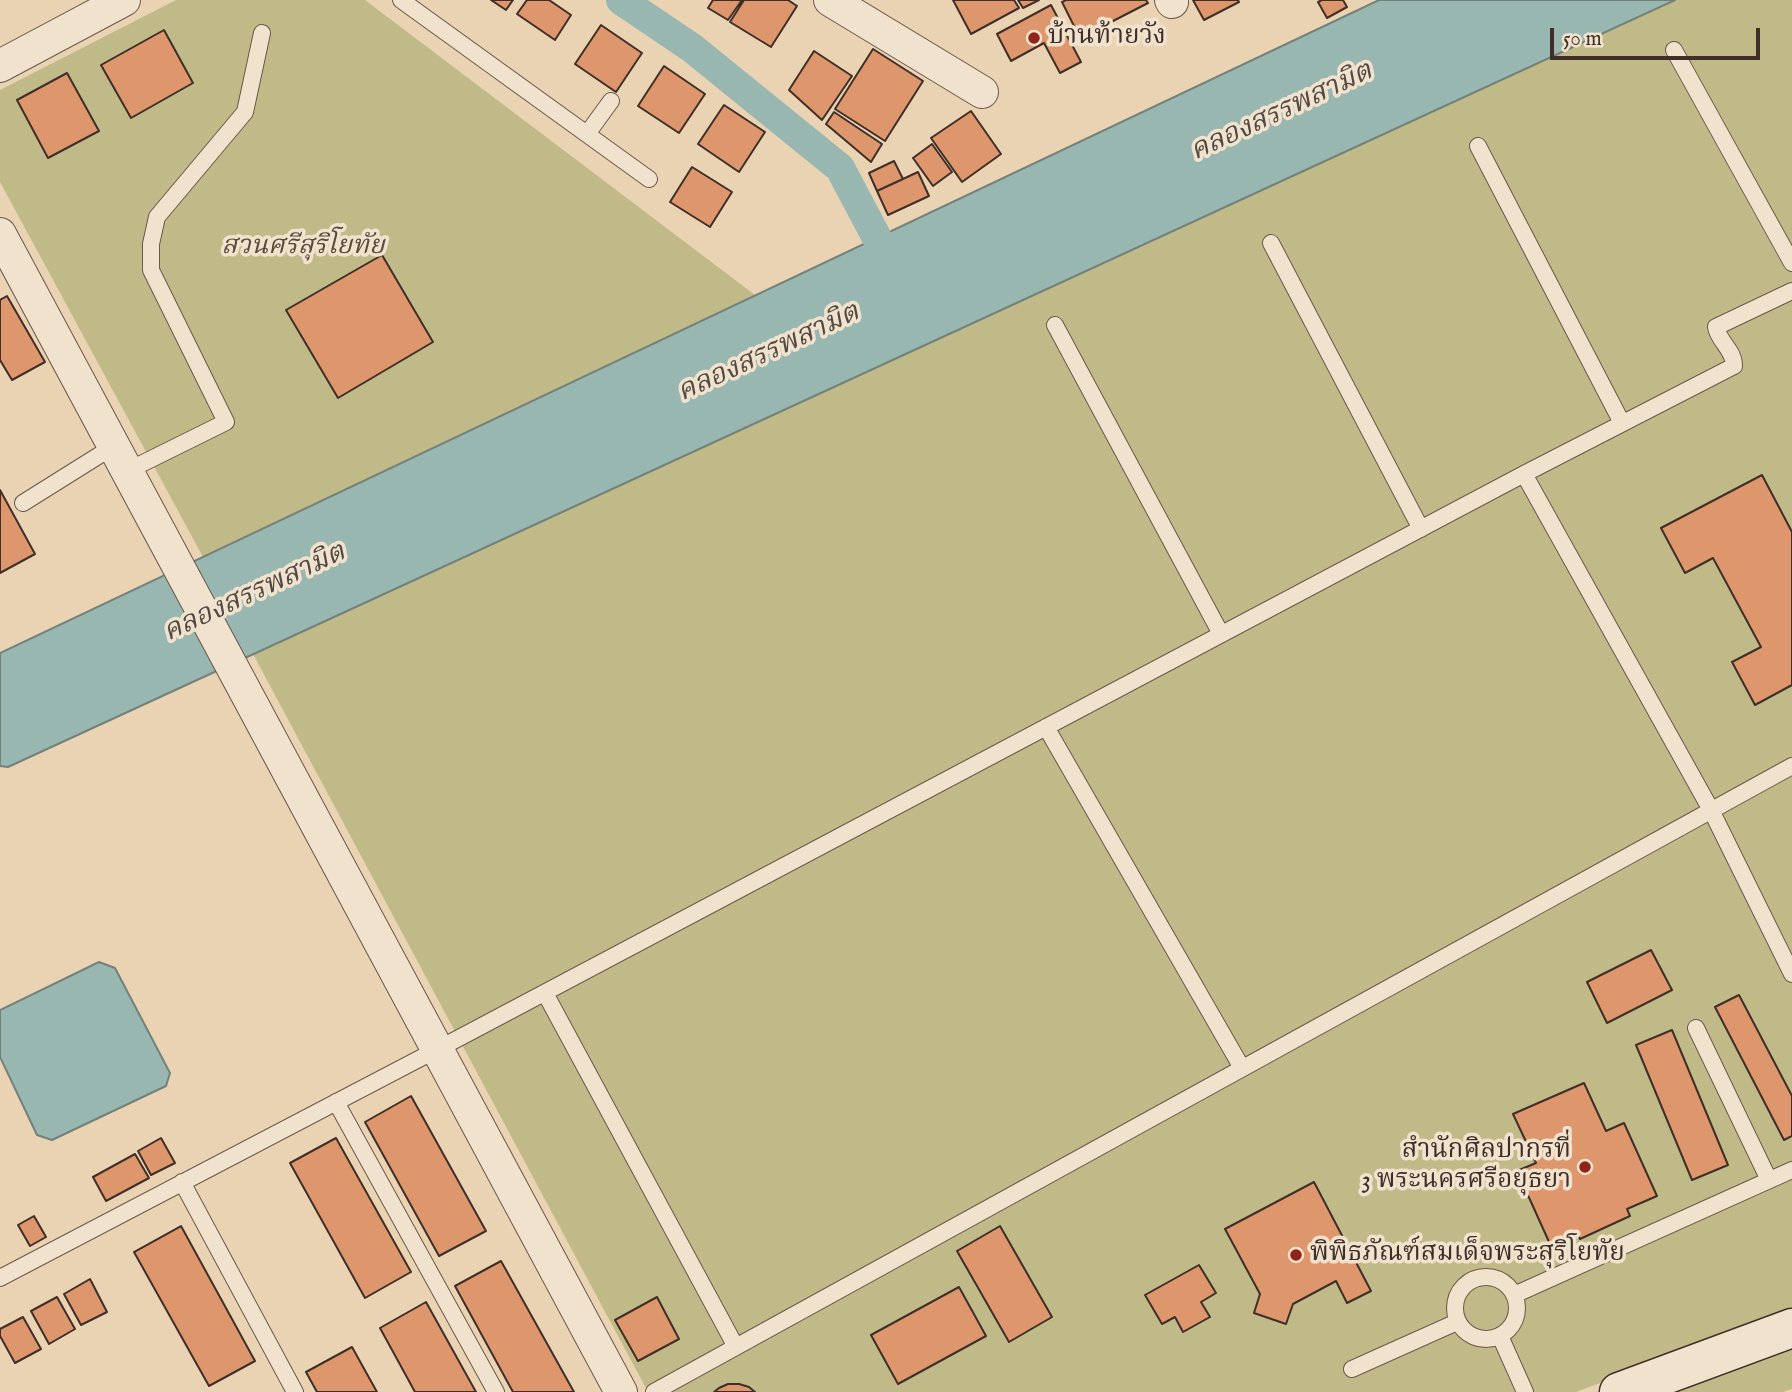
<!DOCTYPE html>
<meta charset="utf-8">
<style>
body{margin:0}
#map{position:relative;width:1792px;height:1392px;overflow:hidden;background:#ead3b3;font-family:"IM FELL English",serif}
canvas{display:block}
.scale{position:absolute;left:1550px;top:28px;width:210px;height:32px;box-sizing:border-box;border:4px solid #3f2f28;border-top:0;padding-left:9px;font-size:21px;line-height:24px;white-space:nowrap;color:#3f2f28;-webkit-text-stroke:5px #f1e2ce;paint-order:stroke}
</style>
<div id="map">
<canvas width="1792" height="1392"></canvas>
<div class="scale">50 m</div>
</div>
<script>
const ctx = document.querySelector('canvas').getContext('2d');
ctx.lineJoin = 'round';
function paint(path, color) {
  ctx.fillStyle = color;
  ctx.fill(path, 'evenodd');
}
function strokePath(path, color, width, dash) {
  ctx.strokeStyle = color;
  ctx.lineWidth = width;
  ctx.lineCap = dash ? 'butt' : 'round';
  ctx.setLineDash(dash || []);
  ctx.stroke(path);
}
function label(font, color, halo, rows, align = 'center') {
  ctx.font = font + ' "IM FELL English","Noto Serif Thai",serif';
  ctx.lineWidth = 7;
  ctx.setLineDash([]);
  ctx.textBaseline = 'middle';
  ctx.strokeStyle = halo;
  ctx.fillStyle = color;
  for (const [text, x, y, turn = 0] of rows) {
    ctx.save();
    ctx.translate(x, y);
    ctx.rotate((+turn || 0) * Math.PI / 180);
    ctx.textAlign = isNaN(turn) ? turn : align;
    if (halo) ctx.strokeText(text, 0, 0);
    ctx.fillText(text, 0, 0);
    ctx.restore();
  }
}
paint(new Path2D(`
 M176 0H365L755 295 203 557 0 182V90Z
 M1675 0H1792V1311L1576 1392H648L253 654Z
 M1792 1349V1389L1783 1392H1675Z`), '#bfba88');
const water = new Path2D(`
 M1379 0H1675L8 767 0 766V653Z
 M99 962 115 968 170 1073 166 1086 52 1140 37 1135 0 1057V1010Z`);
paint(water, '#98b7b1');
strokePath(water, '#74817a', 2);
strokePath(new Path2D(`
 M621 0 692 48 840 168 896 274`), '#98b7b1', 30);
const building = new Path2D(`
 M491 0H513L506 10Z
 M527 0H549L571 15 555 40 517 14Z
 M713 0H742L728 20 708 8Z
 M744 0H788L797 6 771 47 730 22Z
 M953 0H1014L1019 8 971 34Z
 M1018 0H1039L1023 8Z
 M1066 0H1146L1148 3 1080 38 1062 2Z
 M1193 0H1238L1239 2 1204 20Z
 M1322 0H1343L1347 7 1327 18 1318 2Z
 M1051 5 1081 62 1060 73 1044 43 1011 61 997 34Z
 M601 25 642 53 616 92 575 64Z
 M164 30 193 83 131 118 101 65Z
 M873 49 923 81 885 141 835 109Z
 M814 51 852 76 822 120 789 90Z
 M664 66 705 94 679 133 638 106Z
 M67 73 99 131 48 158 17 100Z
 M724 105 765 132 739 172 698 144Z
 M971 111 1001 154 962 182 931 138Z
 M834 112 882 144 871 162 826 124Z
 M932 144 952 172 933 186 913 158Z
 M894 161 903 179 877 191 869 173Z
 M692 167 732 192 710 227 670 202Z
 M918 172 929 196 888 215 877 191Z
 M382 255 433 342 338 398 286 310Z
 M7 296 45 362 12 380 0 360V300Z
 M1762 475 1792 532V685L1755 705 1732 662 1761 647 1713 558 1685 573 1661 528Z
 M0 490 35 554 0 573Z
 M1651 950 1672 990 1607 1023 1587 982Z
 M1739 995 1792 1096V1136L1784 1140 1715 1007Z
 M1672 1030 1728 1165 1692 1180 1636 1045Z
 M1584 1083 1606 1131 1624 1123 1657 1196 1627 1209 1630 1216 1580 1239 1577 1232 1550 1244 1517 1171 1536 1163 1513 1114Z
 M411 1096 486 1231 439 1256 365 1122Z
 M161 1138 175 1163 151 1175 138 1151Z
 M336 1138 411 1272 365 1298 290 1163Z
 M135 1154 149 1178 106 1201 93 1177Z
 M1314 1182 1371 1291 1347 1303 1336 1281 1293 1304 1286 1324 1254 1313 1260 1294 1225 1229Z
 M34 1216 46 1237 30 1246 18 1225Z
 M181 1226 255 1361 209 1386 134 1252Z
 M1000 1226 1052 1317 1009 1342 957 1251Z
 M501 1261 574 1392H513L455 1286Z
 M1199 1265 1216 1293 1201 1302 1210 1317 1183 1332 1175 1317 1162 1324 1145 1295Z
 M90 1279 107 1312 81 1325 64 1294Z
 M959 1287 986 1336 898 1384 871 1335Z
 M57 1297 75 1329 49 1344 31 1311Z
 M657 1297 679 1339 638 1361 615 1320Z
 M426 1302 476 1392H415L380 1328Z
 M23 1317 41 1349 15 1363 0 1336V1329Z
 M352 1347 377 1392H317L306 1372Z
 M728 1384H739L749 1387 755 1392H714L719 1388Z`);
paint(building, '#de976d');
strokePath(building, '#3f2f28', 2);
const lane = new Path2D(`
 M401 0 649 179
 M1674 50 1792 263
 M587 134 611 101
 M1478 146 1622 423
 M1271 243 1421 529
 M1055 325 1221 634
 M127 471 226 422 151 270V244L157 217 245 112 262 33
 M1524 474 1711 810 1792 974
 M23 503 114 446
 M1046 727 1242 1068
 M545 993 736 1347
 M1696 1028 1769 1180
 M336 1102 496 1392
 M182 1182 295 1392
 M1455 1308a31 31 0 1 1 62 0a31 31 0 1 1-62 0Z
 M0 1278 459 1038 1524 474 1734 366C1735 351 1718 341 1716 327L1792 291
 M1514 1295 1792 1170
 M1500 1336 1525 1392
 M1352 1369 1457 1322
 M654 1392 1792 766`);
const street = new Path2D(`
 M830 0 982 92
 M1171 0 1172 2
 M0 66 124 0
 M0 234 621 1392`);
const secondary = new Path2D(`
 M1619 1392 1792 1328`);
strokePath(lane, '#6a584b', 18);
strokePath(street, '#6a584b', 34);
strokePath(secondary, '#3f2f28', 41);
strokePath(lane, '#f1e2ce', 16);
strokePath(street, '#f1e2ce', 32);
strokePath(secondary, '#f1e2ce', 38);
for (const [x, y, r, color] of [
 [1034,38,7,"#8f2418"],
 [1585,1167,7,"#8f2418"],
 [1296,1255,7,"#8f2418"]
]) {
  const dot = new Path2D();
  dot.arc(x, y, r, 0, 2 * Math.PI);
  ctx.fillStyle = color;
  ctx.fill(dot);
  strokePath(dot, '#f1e2ce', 2.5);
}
label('26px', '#3f2f28', '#f1e2ce', [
 ["บ้านท้ายวัง",1048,38],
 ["สำนักศิลปากรที่",1571,1152,"right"],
 ["3 พระนครศรีอยุธยา",1571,1182,"right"],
 ["พิพิธภัณฑ์สมเด็จพระสุริโยทัย",1310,1255]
], 'left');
label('italic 26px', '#594b3b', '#f1e2ce', [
 ["สวนศรีสุริโยทัย",303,248]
]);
label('italic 28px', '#514a43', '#f1e2ce', [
 ["คลองสรรพสามิต",1282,113,-25],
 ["คลองสรรพสามิต",769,354,-25],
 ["คลองสรรพสามิต",255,594,-25]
]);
</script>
